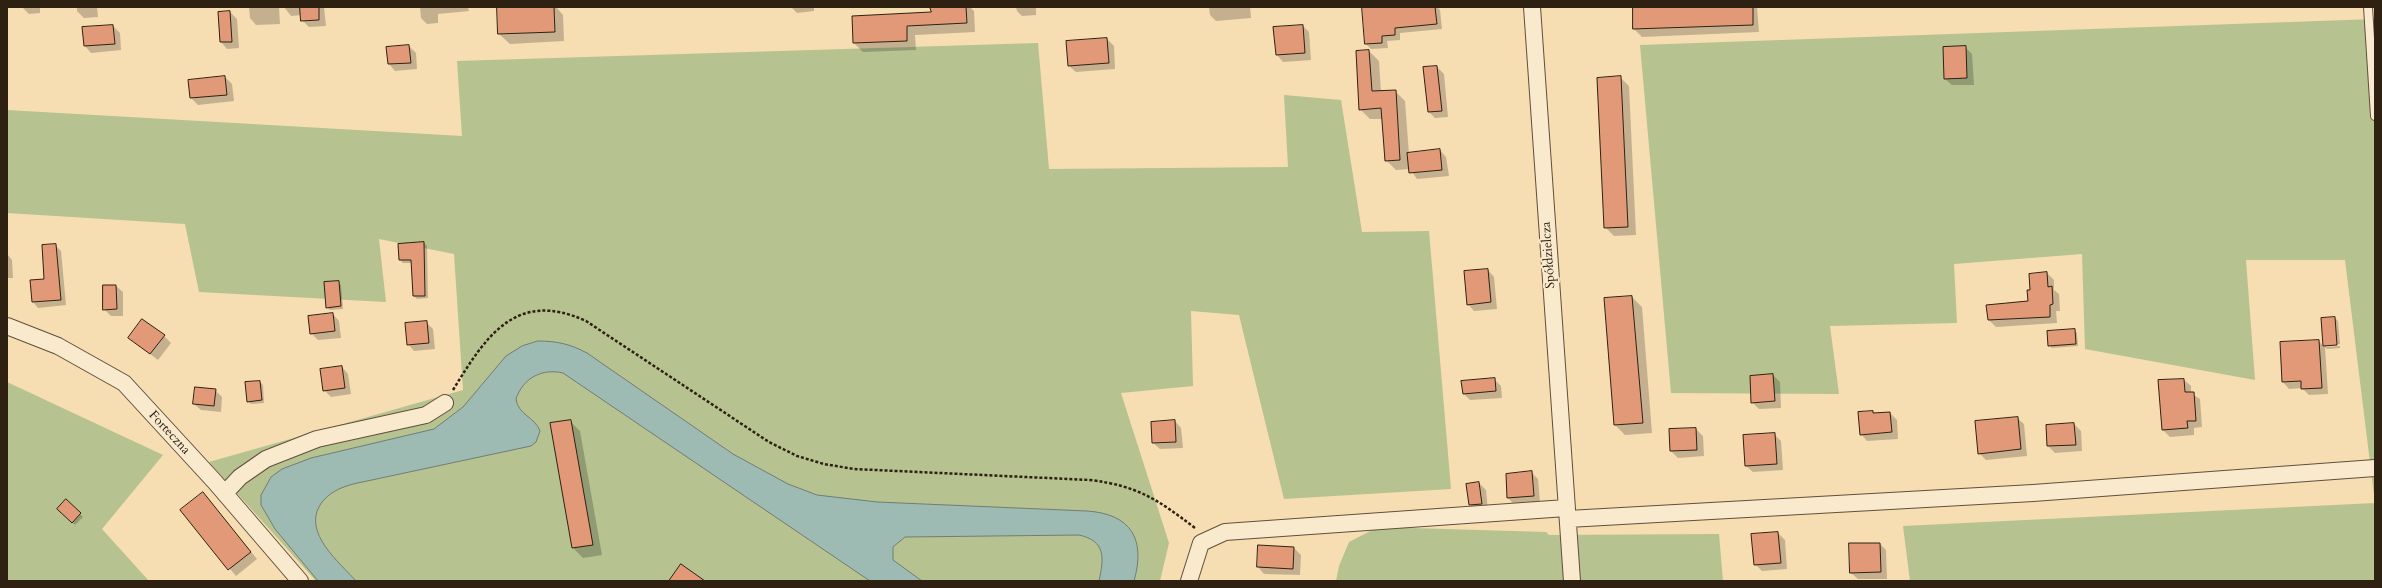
<!DOCTYPE html>
<meta charset="utf-8">
<style>
body{margin:0}
#map{position:relative;width:2382px;height:588px;overflow:hidden;background:#f6ddb2;font-family:Cardo,serif}
canvas{display:block}
.frame{position:absolute;inset:0;border:8px solid #2f2112;pointer-events:none}
</style>
<div id="map">
<canvas width="2382" height="588"></canvas>
<div class="frame"></div>
</div>
<script>
const ctx = document.querySelector('canvas').getContext('2d');
ctx.lineJoin = 'round';
function paint(path, color) {
  ctx.fillStyle = color;
  ctx.fill(path, 'evenodd');
}
function strokePath(path, color, width, dash) {
  ctx.strokeStyle = color;
  ctx.lineWidth = width;
  ctx.lineCap = dash ? 'butt' : 'round';
  ctx.setLineDash(dash || []);
  ctx.stroke(path);
}
function label(font, color, halo, rows, align = 'center') {
  ctx.font = font + ' Cardo,serif';
  ctx.lineWidth = 4;
  ctx.setLineDash([]);
  ctx.textBaseline = 'middle';
  ctx.strokeStyle = halo;
  ctx.fillStyle = color;
  for (const [text, x, y, turn = 0] of rows) {
    ctx.save();
    ctx.translate(x, y);
    ctx.rotate((+turn || 0) * Math.PI / 180);
    ctx.textAlign = isNaN(turn) ? turn : align;
    if (halo) ctx.strokeText(text, 0, 0);
    ctx.fillText(text, 0, 0);
    ctx.restore();
  }
}
paint(new Path2D(`
 M2375 19V581H1910L1903 526 2375 503 2345 260H2246L2255 380 2085 349 2082 254 1954 264 1957 323 1830 326 1839 394 1671 393 1640 45Z
 M1038 43 1049 169 1288 167 1284 95 1341 100 1362 232 1429 231 1451 489 1284 499 1239 315 1191 311 1193 386 1121 393 1169 543 1160 581H316L209 462 463 390 454 254 379 239 386 302 199 292 185 224 7 213V110L462 136 457 61Z
 M7 382 163 455 102 529 149 581H7Z
 M1378 527 1546 532 1549 535 1719 534 1723 581H1336L1339 566 1349 542Z`), '#b6c290');
const water = new Path2D(`
 M538 341C557 341 570 344 587 353L733 454 788 484 817 495 877 502 1087 511C1131 514 1146 539 1134 581H1099C1104 558 1106 541 1079 535L905 537 893 547V560L922 581H870L563 373C542 368 523 378 516 399 518 415 535 417 540 431L536 442 531 446 353 484C339 488 328 493 320 505 303 533 339 562 356 581H318L275 529 261 505V495L271 477 282 469 311 458 434 429 463 407 506 356 522 346Z`);
paint(water, '#9ebbb3');
strokePath(water, '#727d73', 1);
paint(new Path2D(`
 M22 7H46L40 8V13L29 14Z
 M77 7H97L98 17 84 18 77 11Z
 M249 7H279L280 24 256 25 250 18Z
 M284 7H324L326 26 309 27 302 20V15L291 16Z
 M420 7H468L469 11 438 14V23L427 24 421 18Z
 M498 7H562L557 8 563 15 564 41 510 44 499 34Z
 M791 7H814V11L797 13Z
 M931 7H970L974 11 975 32 915 35 916 50 863 52 854 43 932 13Z
 M1016 7H1036V15L1022 16 1017 11Z
 M1209 7H1250L1251 18 1216 21 1210 15Z
 M1363 7H1437L1440 10 1442 29 1400 33V40L1387 41 1388 48 1371 49 1366 44Z
 M1634 7H1757L1759 32 1642 37 1634 29Z
 M230 12 237 19 239 48 227 49 221 42Z
 M113 26 120 33 121 50 91 53 85 46 83 28Z
 M1303 26 1309 32 1311 60 1283 62 1277 55Z
 M1107 39 1114 46 1115 69 1076 72 1069 66Z
 M409 46 416 53 417 69 395 71 389 64Z
 M1965 47 1972 54 1974 85H1952L1945 79Z
 M1369 51 1379 61 1381 92 1395 91 1405 101 1409 154 1440 150 1446 157 1449 176 1417 179 1410 169 1396 170 1386 160 1383 119H1370L1360 109Z
 M1437 67 1444 74 1448 117 1435 118 1429 112Z
 M225 77 232 84 234 101 198 105 191 98 189 81Z
 M1620 77 1629 86 1636 235 1614 236 1605 227Z
 M424 243 427 246 428 298 417 299 414 296 412 263H403L400 260 399 245Z
 M55 245 61 251 66 305 38 308 33 302 31 281 45 280Z
 M7 254 12 260 13 278H7Z
 M1488 270 1494 277 1497 309 1474 311 1468 304Z
 M2047 273 2054 280V290L2059 294 2060 311H2056L2057 323 1996 327 1989 320 2029 302 2031 291Z
 M338 282 341 285 343 309 330 310 327 307Z
 M116 286 123 292V316H111L104 309Z
 M1632 297 1642 307 1652 433 1625 435 1615 425Z
 M333 314 339 321 341 338 318 340 311 333Z
 M2335 318 2338 321 2340 344 2326 345V347L2340 346V348L2327 349 2325 347 2328 394 2309 395 2302 388 2289 389 2283 382 2319 341 2324 347 2322 319Z
 M426 322 433 329 435 349 414 351 408 344Z
 M2074 330 2077 333 2078 346 2052 348 2049 345Z
 M164 336 171 343 158 360 129 338Z
 M342 367 348 374 351 394 331 397 324 390Z
 M1773 375 1780 382 1781 408 1759 409 1752 402Z
 M1494 379 1501 386 1502 398 1470 400 1463 393Z
 M2184 380 2191 386V393L2200 399 2202 427 2194 428V435L2170 437 2163 430 2159 381Z
 M260 382 263 385 264 403 251 404 248 401Z
 M215 390 222 397 221 412 201 410 194 404Z
 M1890 413 1897 420 1898 439 1867 441 1861 434Z
 M2017 418 2024 424 2027 456 1986 460 1979 453Z
 M570 421 580 431 602 555 583 558 573 548 551 424Z
 M1175 421 1181 428 1183 448 1160 449 1153 443Z
 M2074 424 2081 431 2082 451 2055 453 2048 446 2047 426Z
 M1696 429 1703 436 1704 456 1678 458 1671 451Z
 M1774 434 1781 441 1783 470 1753 472 1746 466Z
 M1531 472 1538 479 1540 502 1515 505 1508 498 1507 474Z
 M1479 483 1486 490 1488 511 1476 512 1470 505Z
 M203 493 257 559 236 576 181 510Z
 M66 501 83 517 75 525 58 509Z
 M1778 533 1785 540 1787 569 1762 571 1755 564Z
 M1880 544 1886 550 1887 579H1858L1851 573Z
 M1294 548 1301 555 1300 575 1264 574 1258 567Z`), '#0003');
const building = new Path2D(`
 M300 7H319V20L301 21Z
 M497 7H554L555 32 498 34Z
 M930 7H966L967 23 907 26V41L853 43 852 16 931 12Z
 M1362 7H1435L1437 24 1395 28V35L1382 36V43L1365 44Z
 M1633 7H1753V25L1633 29Z
 M230 11 232 42H220L218 12Z
 M113 25 115 44 84 46 82 27Z
 M1303 25 1305 53 1276 55 1273 27Z
 M1107 38 1109 63 1068 66 1066 41Z
 M409 45 411 63 388 64 386 47Z
 M1966 46 1967 78 1944 79 1943 47Z
 M1369 50 1372 91 1396 90 1400 160 1385 161 1381 108 1359 110 1356 51Z
 M1437 66 1442 111 1428 112 1423 67Z
 M225 76 227 95 190 98 188 80Z
 M1621 76 1628 227 1604 228 1597 78Z
 M1440 149 1442 170 1409 173 1407 153Z
 M424 242 425 296H413L411 260H399L398 244Z
 M56 244 61 300 32 302 30 280 44 279 42 245Z
 M1488 269 1491 302 1467 305 1464 271Z
 M2047 272 2048 287 2052 286 2053 304 2050 305V317L1988 320 1986 305 2028 301 2027 290H2030L2029 274Z
 M339 281 341 306 326 308 324 282Z
 M103 285H116L117 309 103 310Z
 M1632 296 1643 423 1614 425 1604 298Z
 M333 313 335 331 310 334 308 316Z
 M2335 317 2337 345 2323 346 2321 318Z
 M142 319 165 335 150 354 128 338Z
 M427 321 429 343 407 345 405 323Z
 M2075 329 2076 344 2048 346 2047 331Z
 M2319 340 2322 388 2301 389V381L2282 382 2280 342Z
 M342 366 345 388 323 391 320 369Z
 M1773 374 1775 401 1751 403 1750 376Z
 M1495 378 1496 391 1463 394 1461 381Z
 M2184 379 2185 392H2194L2196 421H2187L2188 428 2162 430 2158 380Z
 M260 381 262 400 247 402 245 382Z
 M195 387 216 389 214 406 193 404Z
 M1873 411V413L1890 412 1892 432 1860 435 1858 412Z
 M2018 417 2021 449 1978 454 1975 421Z
 M571 420 593 545 572 548 550 423Z
 M1175 420 1176 442 1152 443 1151 422Z
 M2074 423 2076 445 2047 446 2046 425Z
 M1696 428 1697 450 1670 451 1669 429Z
 M1775 433 1777 464 1745 466 1743 435Z
 M1532 471 1534 496 1507 498 1506 474Z
 M1479 482 1482 504 1469 505 1466 484Z
 M203 492 251 552 228 570 180 510Z
 M66 499 81 513 72 523 57 509Z
 M1778 532 1781 563 1754 565 1751 534Z
 M1849 543H1880L1881 572 1850 573Z
 M1258 545 1294 547 1293 569 1257 567Z
 M681 564 705 581H669Z`);
paint(building, '#e19978');
strokePath(building, '#2f2112', 1);
const service = new Path2D(`
 M2368 7 2375 116`);
const minor = new Path2D(`
 M1532 7 1572 581
 M7 326 58 346 124 383 215 482 300 581
 M225 493 240 477 266 459 317 439 426 415 445 403
 M1568 519 2033 493 2375 468
 M1189 581 1201 543 1225 532 1566 508`);
strokePath(service, '#61503a', 10);
strokePath(minor, '#61503a', 18);
strokePath(new Path2D(`
 M453 390C486 336 516 289 586 321L769 442 797 456 824 464 854 469 1090 480C1138 486 1157 499 1195 528`), '#2f2112', 2.5, [3, 2]);
strokePath(service, '#f9e9cd', 8);
strokePath(minor, '#f9e9cd', 16);
label('13px', '#2f2112', '#f9e9cd', [
 ["Spółdzielcza",1549,255,-94],
 ["Forteczna",169,433,47]
]);
</script>
